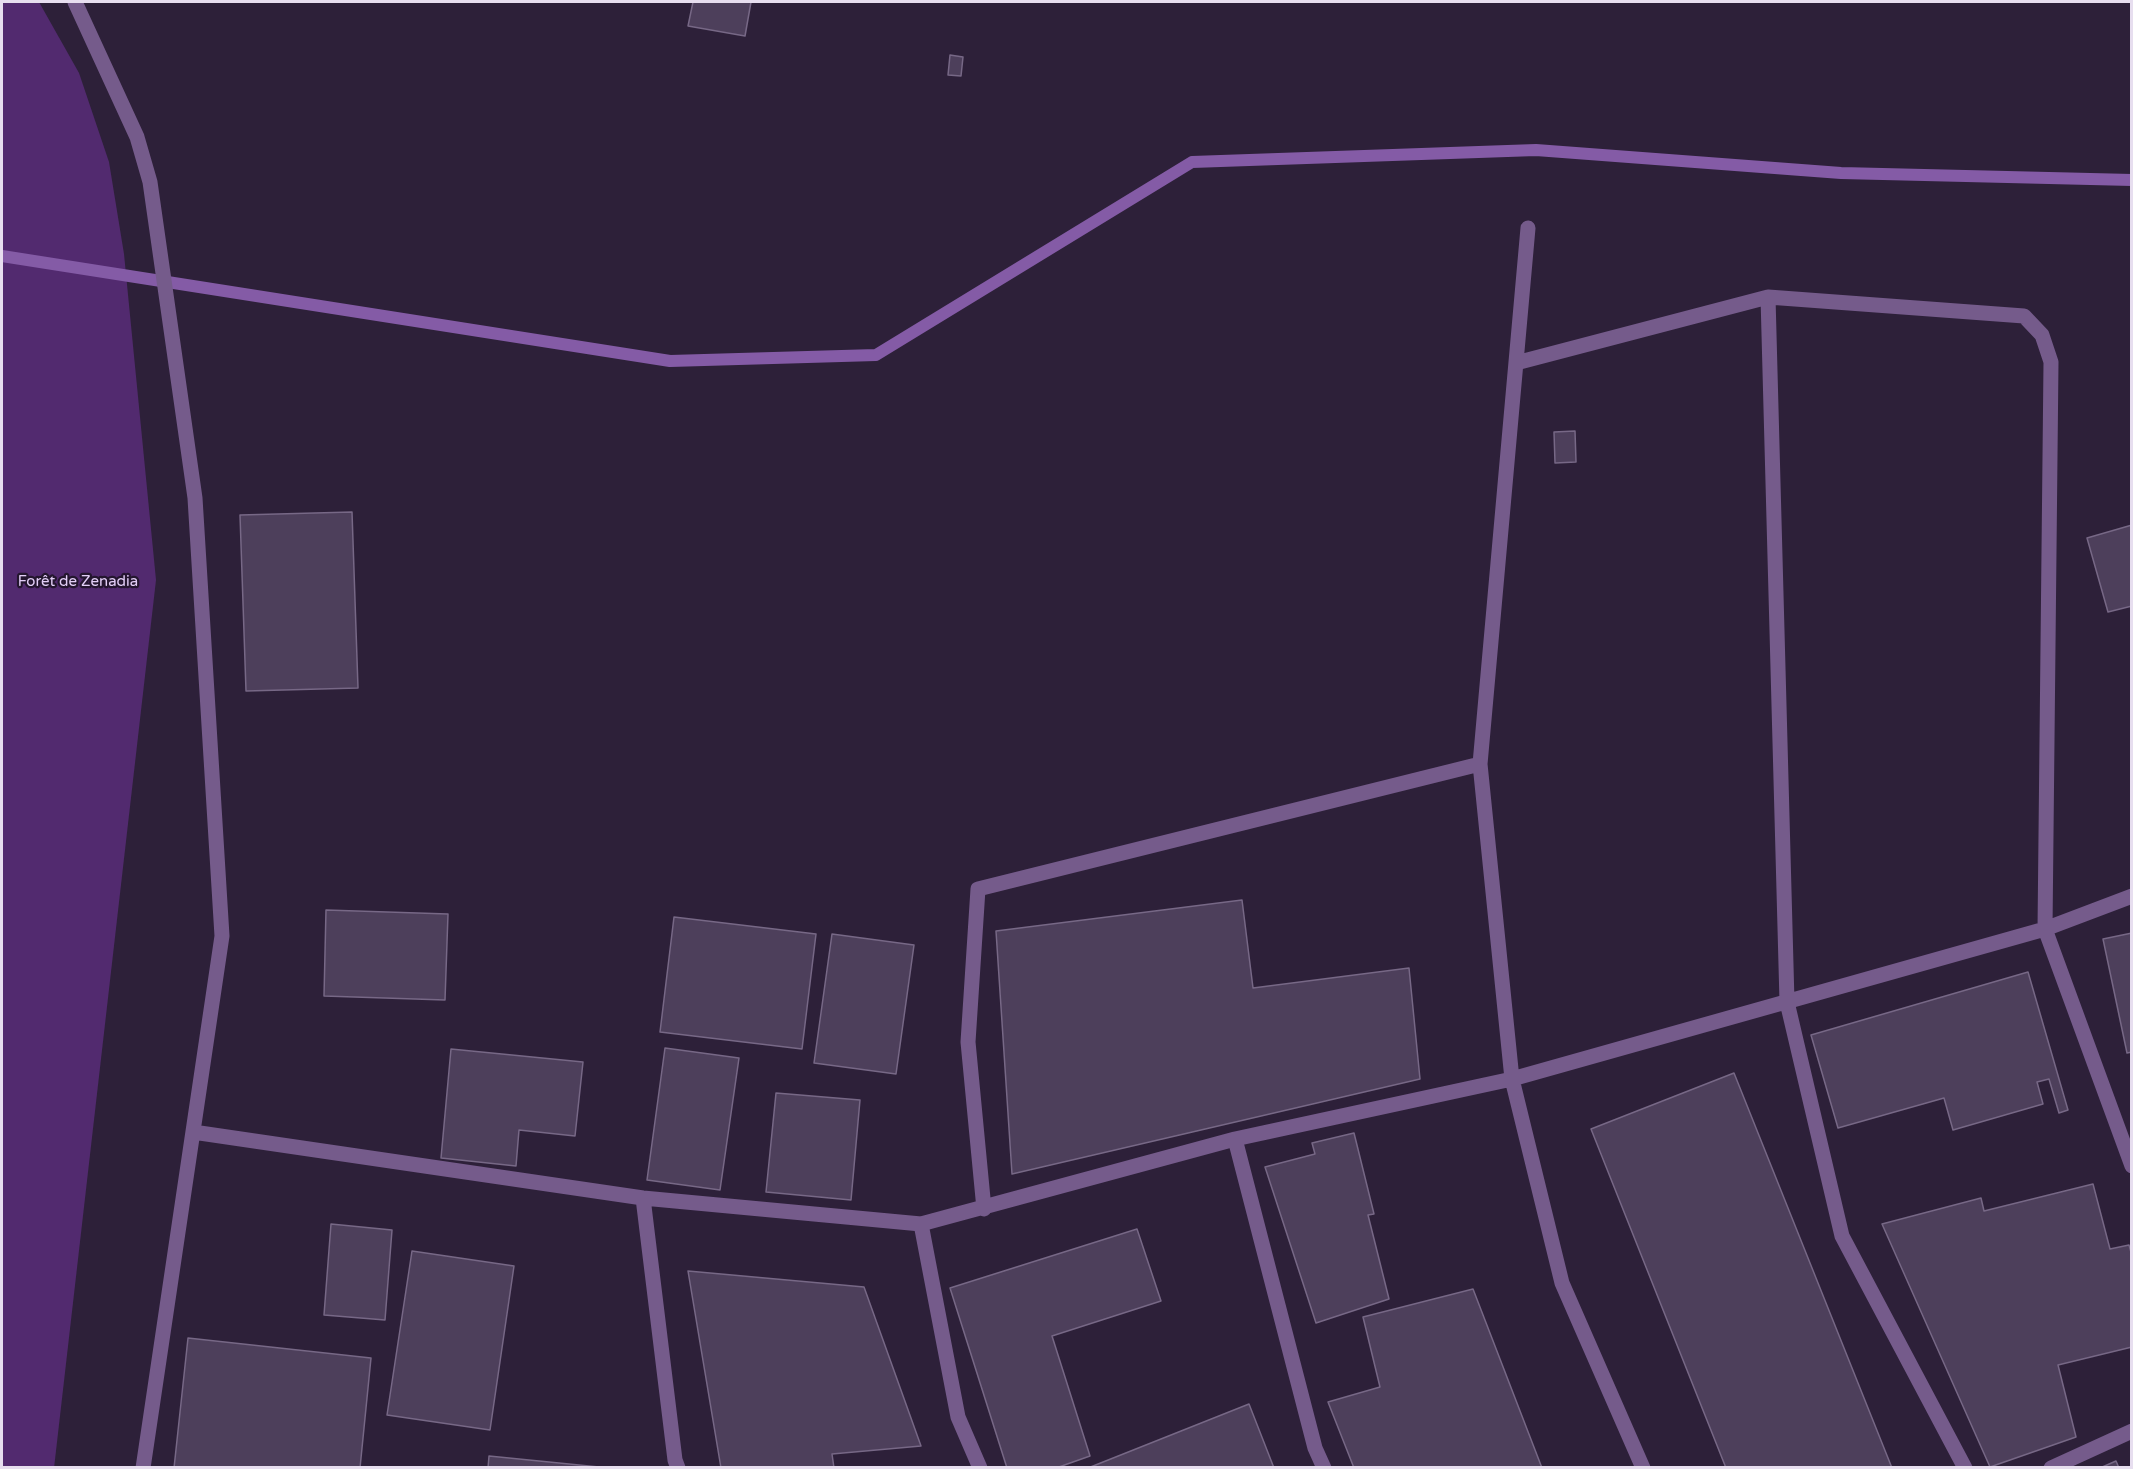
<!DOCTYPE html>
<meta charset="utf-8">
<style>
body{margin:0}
#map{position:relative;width:2133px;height:1469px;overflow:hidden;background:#2d2039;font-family:"Varela Round",sans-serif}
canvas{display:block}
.frame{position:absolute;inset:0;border:3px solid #e7deef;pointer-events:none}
</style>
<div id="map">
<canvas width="2133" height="1469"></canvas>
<div class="frame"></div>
</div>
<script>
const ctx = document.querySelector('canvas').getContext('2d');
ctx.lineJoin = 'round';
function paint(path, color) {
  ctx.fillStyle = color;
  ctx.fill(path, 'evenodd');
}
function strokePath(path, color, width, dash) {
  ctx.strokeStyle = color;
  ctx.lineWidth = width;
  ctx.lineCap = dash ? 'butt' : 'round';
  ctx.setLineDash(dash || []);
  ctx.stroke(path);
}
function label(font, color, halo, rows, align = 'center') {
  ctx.font = font + ' "Varela Round",sans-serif';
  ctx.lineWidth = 4.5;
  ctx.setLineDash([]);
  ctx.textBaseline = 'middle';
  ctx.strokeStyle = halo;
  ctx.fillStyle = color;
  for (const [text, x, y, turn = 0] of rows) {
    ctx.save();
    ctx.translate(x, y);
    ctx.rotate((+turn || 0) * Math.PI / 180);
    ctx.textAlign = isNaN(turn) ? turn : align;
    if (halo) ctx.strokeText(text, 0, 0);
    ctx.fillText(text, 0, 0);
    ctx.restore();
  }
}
paint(new Path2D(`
 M2 2H39L79 73 109 162 124 254 156 580 54 1468 2 1467Z`), '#522a6f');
strokePath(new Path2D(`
 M2 256 670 361 876 355 1192 162 1536 150 1841 173 2132 180`), '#845ba6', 12);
const building = new Path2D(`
 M693 2H751L745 36 688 26Z
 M950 55 963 57 961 76 948 75Z
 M1575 431 1576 462 1555 463 1554 432Z
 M352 512 358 688 246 691 240 515Z
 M2132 525V606L2108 612 2087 538Z
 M1242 900 1253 988 1409 968 1420 1079 1012 1174 996 931Z
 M326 910 448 914 445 1000 324 996Z
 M674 917 816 934 802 1049 660 1032Z
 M2132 933V1052L2127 1053 2103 939Z
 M832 934 914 945 896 1074 814 1063Z
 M2028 972 2068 1110 2059 1113 2049 1079 2037 1082 2043 1104 1953 1130 1944 1098 1838 1128 1811 1035Z
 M665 1048 739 1058 720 1190 647 1180Z
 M451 1049 583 1062 575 1136 519 1130 516 1166 441 1158Z
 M1734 1073 1892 1468H1726L1591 1129Z
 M776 1093 860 1100 851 1200 766 1192Z
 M1354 1133 1374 1214 1368 1215 1389 1299 1316 1323 1265 1167 1315 1154 1312 1143Z
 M2093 1184 2110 1249 2129 1245 2132 1256V1347L2058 1365 2076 1437 1990 1467 1882 1224 1981 1198 1984 1211Z
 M331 1224 392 1230 385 1320 324 1315Z
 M1137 1229 1161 1301 1052 1336 1090 1456 1056 1468H1007L950 1288Z
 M412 1251 514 1266 490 1430 387 1415Z
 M688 1271 864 1287 921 1446 832 1454 834 1468H721Z
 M1473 1289 1542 1468H1354L1328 1402 1380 1387 1363 1317Z
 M188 1338 371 1358 360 1468H174Z
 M1249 1404 1274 1468H1088Z
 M489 1456 599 1467V1468H488Z
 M2116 1461 2119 1468H2100Z`);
paint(building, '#4d3f5b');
strokePath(building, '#776886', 1.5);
strokePath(new Path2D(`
 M75 2 137 137 150 182 195 498 222 936 143 1468
 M1528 228 1480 764 1512 1079 1562 1283 1643 1468
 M1768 297 1787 1002 1842 1236 1965 1468
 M1516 363 1768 297 2024 316 2042 335 2051 362 2045 929 2132 1166
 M193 1132 643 1198 921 1224 1235 1139 1512 1079 2045 929 2132 896
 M1235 1139 1315 1448 1324 1468
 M643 1198 675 1460 678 1468
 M984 1209 968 1042 978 889 1480 764
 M921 1224 958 1417 980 1468
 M2051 1468 2132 1431`), '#755b8b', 15);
label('15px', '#e3cef7', '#24162f', [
 ["Forêt de Zenadia",78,582]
]);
</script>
